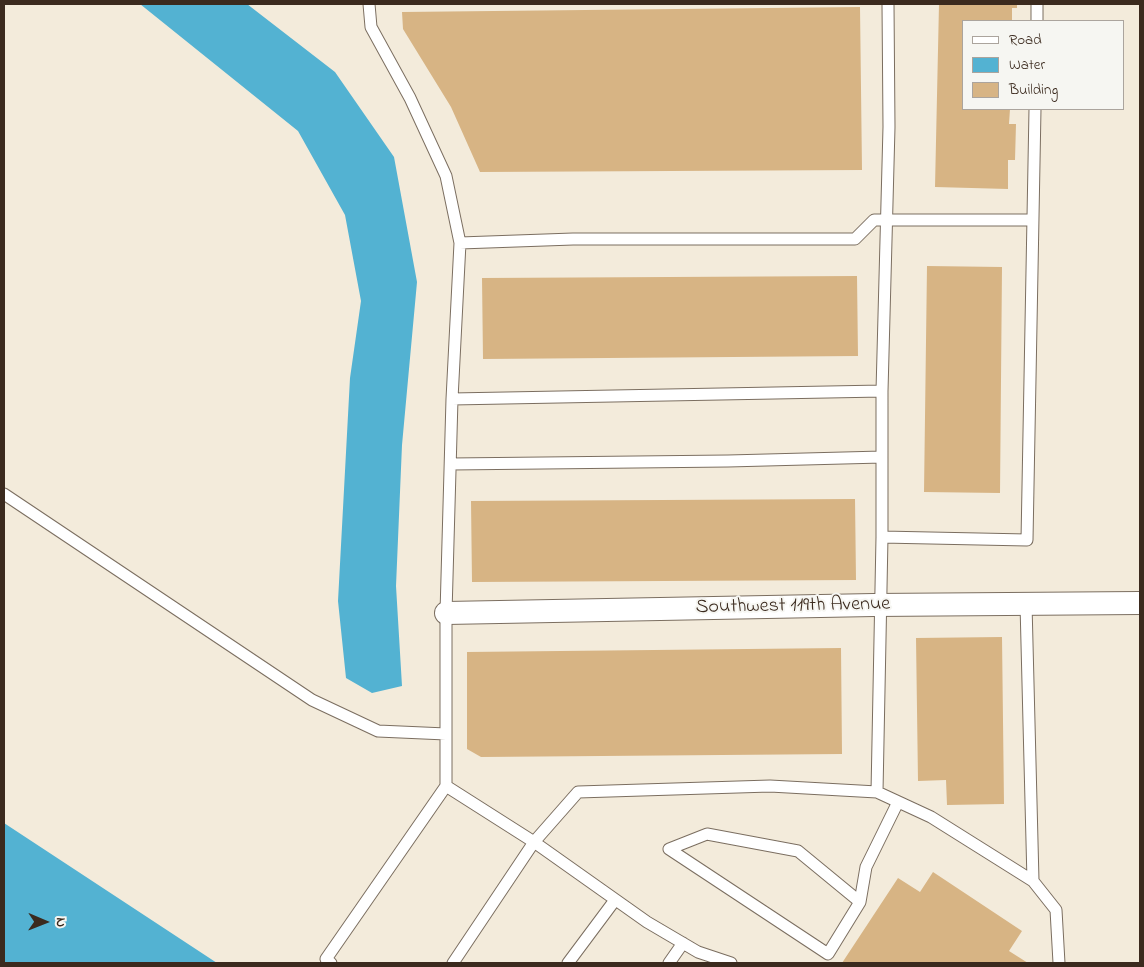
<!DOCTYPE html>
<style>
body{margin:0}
#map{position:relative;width:1144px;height:967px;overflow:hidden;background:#f3ebdb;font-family:"Indie Flower",sans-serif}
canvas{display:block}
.frame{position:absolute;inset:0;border:5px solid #3b2a1e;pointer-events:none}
.legend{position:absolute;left:962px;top:20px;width:162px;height:90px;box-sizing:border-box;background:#f6f6f2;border:1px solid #aba49d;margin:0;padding:6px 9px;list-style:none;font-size:15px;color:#3b2a1e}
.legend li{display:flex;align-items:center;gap:10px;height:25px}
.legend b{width:25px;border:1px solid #aba49d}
.north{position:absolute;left:20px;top:897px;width:50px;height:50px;-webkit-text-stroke:4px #f6f6f2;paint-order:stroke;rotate:91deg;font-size:14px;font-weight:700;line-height:20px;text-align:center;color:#3b2a1e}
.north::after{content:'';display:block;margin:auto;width:18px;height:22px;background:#3b2a1e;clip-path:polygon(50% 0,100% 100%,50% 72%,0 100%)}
</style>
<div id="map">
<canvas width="1144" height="967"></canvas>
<div class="frame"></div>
<ul class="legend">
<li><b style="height:6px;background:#fff"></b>Road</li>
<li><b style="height:14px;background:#53b2d2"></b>Water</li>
<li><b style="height:14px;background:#d7b484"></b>Building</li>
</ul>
<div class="north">N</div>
</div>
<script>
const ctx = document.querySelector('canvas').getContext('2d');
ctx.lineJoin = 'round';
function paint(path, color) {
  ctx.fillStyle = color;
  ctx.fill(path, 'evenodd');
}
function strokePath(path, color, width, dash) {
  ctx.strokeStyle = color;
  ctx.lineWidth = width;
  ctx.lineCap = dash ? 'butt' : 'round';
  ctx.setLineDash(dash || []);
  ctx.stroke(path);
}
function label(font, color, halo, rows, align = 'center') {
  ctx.font = font + ' "Indie Flower",sans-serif';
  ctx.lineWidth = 4;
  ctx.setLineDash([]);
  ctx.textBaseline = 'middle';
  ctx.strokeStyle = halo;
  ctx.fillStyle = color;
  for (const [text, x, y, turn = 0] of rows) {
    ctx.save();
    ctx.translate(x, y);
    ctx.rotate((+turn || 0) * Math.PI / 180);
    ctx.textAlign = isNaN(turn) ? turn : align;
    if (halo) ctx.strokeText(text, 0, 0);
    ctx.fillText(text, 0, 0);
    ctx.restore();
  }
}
paint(new Path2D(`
 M140 4H247L335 72 394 157 417 282 402 445 396 586 402 686 372 693 346 678 338 601 350 378 361 301 345 215 298 131Z
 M4 823 217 963H4Z`), '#53b2d2');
paint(new Path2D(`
 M939 4H1017V8H1012V21H963V109H1010L1009 124H1016L1015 160H1008V189L935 187Z
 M860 7 862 170 480 172 451 107 403 29 402 12Z
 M927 266 1002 267 1000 493 924 492Z
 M857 276 858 356 483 359 482 278Z
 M855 499 856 580 472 582 471 501Z
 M1002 637 1004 804 947 805 946 780 918 781 916 638Z
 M841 648 842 754 481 757 467 749V652Z
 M933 872 1022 931 1009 951 1028 963H842L898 878 920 892Z`), '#d7b484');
const service = new Path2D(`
 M369 4 371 27 410 98 446 176 460 243 452 399 446 613V786L534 842 578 792 770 786 877 792 931 817 1033 881 1026 604
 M1037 21V4
 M460 243 573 239H855L874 220H1033
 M452 399 882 391
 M451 464 728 461 882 457
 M4 494 312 700 378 731 446 734
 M882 537 1027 540 1035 109
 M877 792 882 537V391L889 127 888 4
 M1033 881 1056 910 1059 963
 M860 902 798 851 707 834 669 849 828 954 860 902 866 867 898 802
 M331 963 326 959 446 786
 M453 963 534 842 647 922 698 952 731 963
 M568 963 615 900
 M669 963 683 943`);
const minor = new Path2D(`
 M446 613 874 605 1140 603`);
strokePath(service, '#7b6e60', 13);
strokePath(minor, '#7b6e60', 24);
strokePath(service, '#fff', 11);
strokePath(minor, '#fff', 22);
label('20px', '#3b2a1e', '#f6f6f2', [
 ["Southwest 119th Avenue",793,607,-1]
]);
</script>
